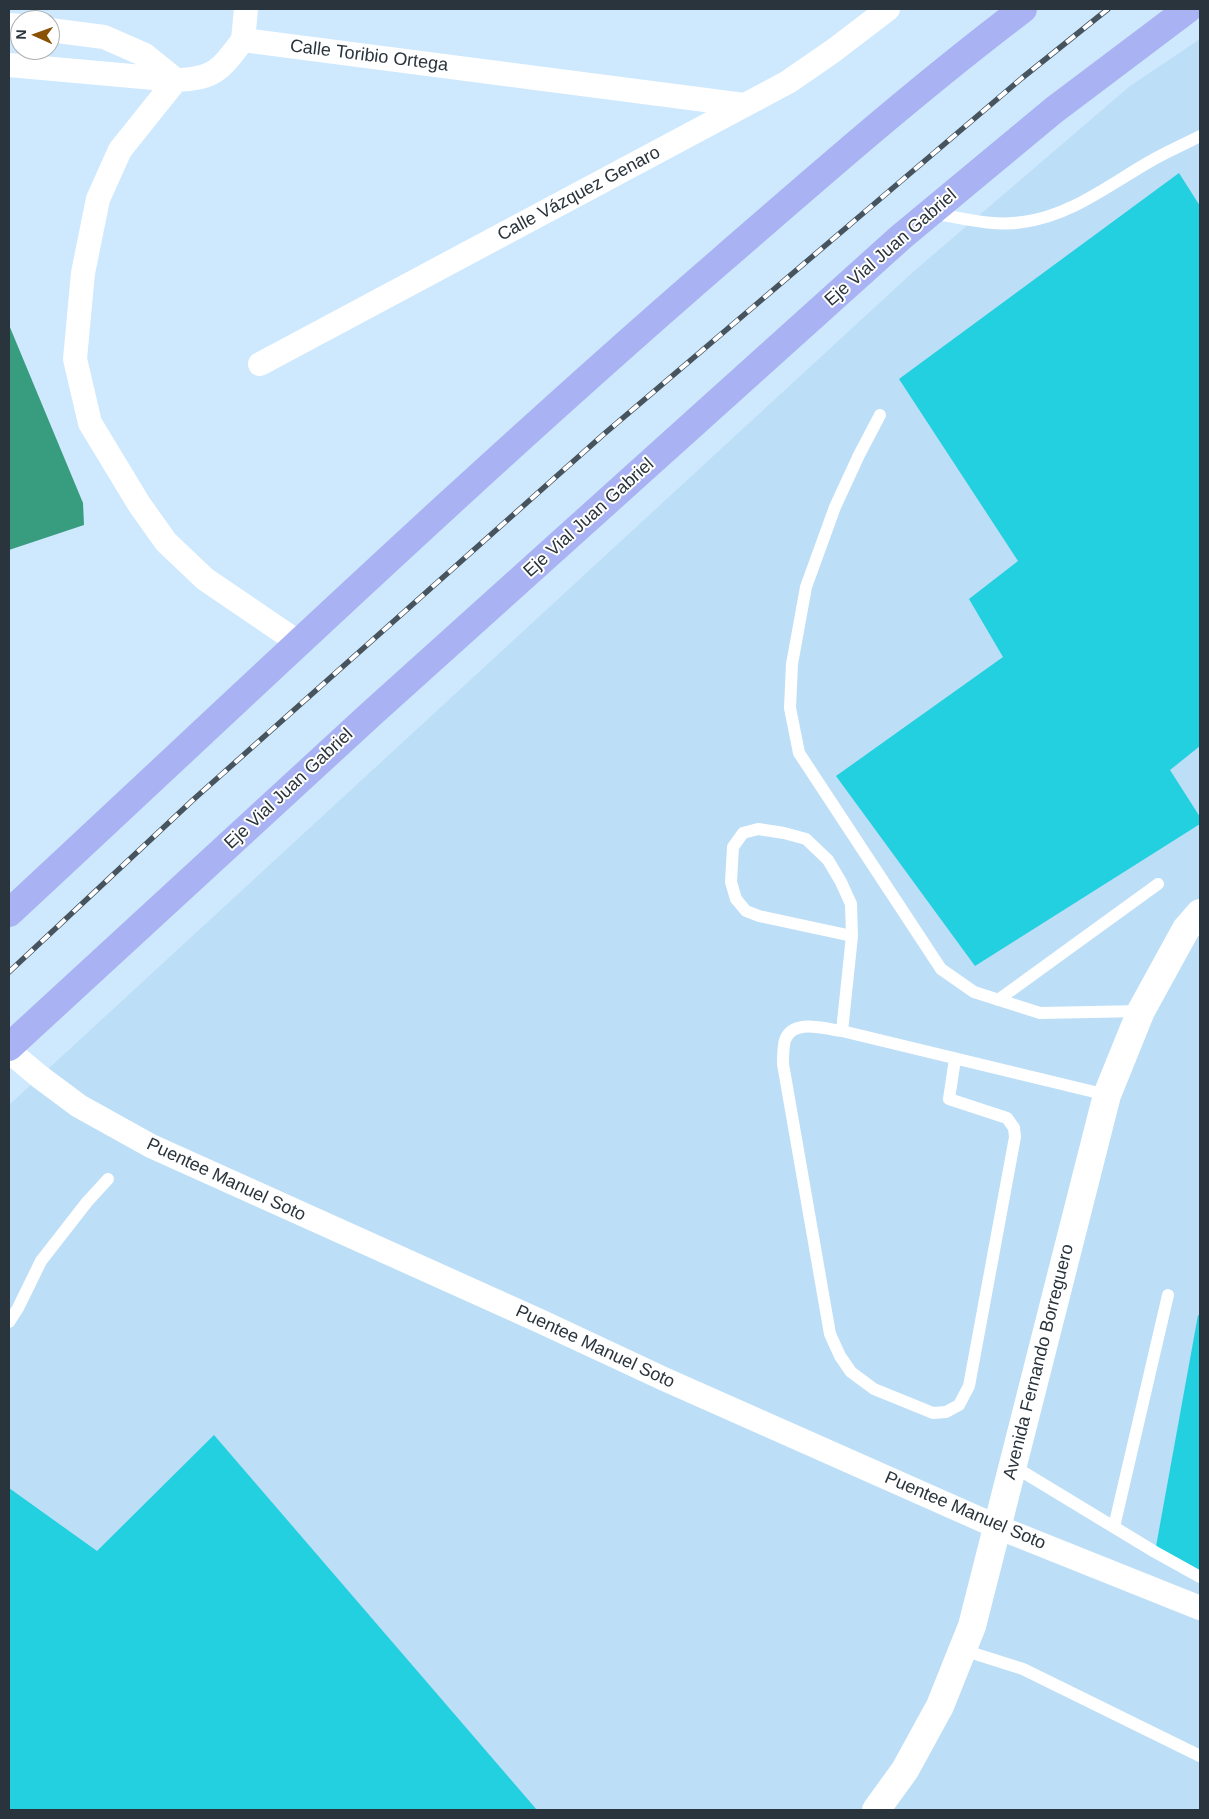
<!DOCTYPE html>
<meta charset="utf-8">
<style>
body{margin:0}
#map{position:relative;width:1209px;height:1819px;overflow:hidden;background:#cee9fe;font-family:Helvetica,sans-serif}
canvas{display:block}
.frame{position:absolute;inset:0;border:10px solid #2a343c;pointer-events:none}
.north{position:absolute;left:10px;top:10px;width:50px;height:50px;box-sizing:border-box;background:#fff;border:1px solid #aaaeb1;border-radius:50%;rotate:272deg;font-size:14px;font-weight:700;line-height:20px;text-align:center;color:#2a343c}
.north::after{content:'';display:block;margin:auto;width:18px;height:22px;background:#895103;clip-path:polygon(50% 0,100% 100%,50% 72%,0 100%)}
</style>
<div id="map">
<canvas width="1209" height="1819"></canvas>
<div class="frame"></div>
<div class="north">N</div>
</div>
<script>
const ctx = document.querySelector('canvas').getContext('2d');
ctx.lineJoin = 'round';
function paint(path, color) {
  ctx.fillStyle = color;
  ctx.fill(path, 'evenodd');
}
function strokePath(path, color, width, dash) {
  ctx.strokeStyle = color;
  ctx.lineWidth = width;
  ctx.lineCap = dash ? 'butt' : 'round';
  ctx.setLineDash(dash || []);
  ctx.stroke(path);
}
function label(font, color, halo, rows, align = 'center') {
  ctx.font = font + ' Helvetica,sans-serif';
  ctx.lineWidth = 4;
  ctx.setLineDash([]);
  ctx.textBaseline = 'middle';
  ctx.strokeStyle = halo;
  ctx.fillStyle = color;
  for (const [text, x, y, turn = 0] of rows) {
    ctx.save();
    ctx.translate(x, y);
    ctx.rotate((+turn || 0) * Math.PI / 180);
    ctx.textAlign = isNaN(turn) ? turn : align;
    if (halo) ctx.strokeText(text, 0, 0);
    ctx.fillText(text, 0, 0);
    ctx.restore();
  }
}
paint(new Path2D(`
 M1200 39V1810H9V1105L913 272 1130 86Z`), '#bcdef7');
paint(new Path2D(`
 M9 325 83 503 84 525 9 550Z`), '#389c7e');
paint(new Path2D(`
 M1179 173 1200 206V746L1170 770 1200 817V824L975 966 836 776 1003 657 969 599 1018 561 899 379Z
 M1198 1315 1200 1316V1577L1155 1552Z
 M214 1435 537 1810H9V1488L97 1551Z`), '#23d0e0');
strokePath(new Path2D(`
 M932 213C962 218 993 227 1023 222 1070 216 1109 185 1149 162 1166 152 1183 145 1200 136
 M880 415 859 455 835 507 806 587 792 664 790 708 799 753 941 969 974 992 1040 1013 1141 1011
 M998 1000 1158 884
 M842 1031 852 936 851 904 841 882 828 860 806 839 784 833 758 829 743 833 733 847 731 882 736 899 746 911 759 916 852 936
 M955 1059 949 1099 1007 1118 1014 1128 1015 1137 969 1386 959 1405 946 1412 933 1413 874 1389 851 1372 840 1356 830 1334 783 1064C783 1057 783 1047 785 1040 793 1018 825 1029 842 1031L1107 1095
 M9 1322 18 1308 41 1261 87 1202 108 1179
 M1013 1466 1155 1552 1200 1577
 M1114 1527 1168 1295
 M963 1650 1023 1669 1200 1756`), '#fff', 12);
strokePath(new Path2D(`
 M9 25 20 26
 M50 30 104 37 145 55 176 80
 M243 40 744 105
 M243 40 246 9
 M9 65 176 80C215 79 221 69 243 40
 M176 80 120 150 98 199 83 273 75 359 90 423 139 504 166 542 205 579 299 643
 M260 364 788 82 833 51 888 9
 M9 1051 40 1077 79 1106 151 1146 542 1322 664 1379 1000 1528 1200 1608`), '#fff', 24);
strokePath(new Path2D(`
 M876 1810 905 1770 940 1706 972 1626 1107 1095 1141 1011 1186 929 1200 913`), '#fff', 28);
strokePath(new Path2D(`
 M9 913C246 693 480 469 724 258 822 173 920 87 1023 9
 M9 1047 371 714 901 237 1054 110 1188 9`), '#a9b2f2', 28);
const rail = new Path2D(`
 M9 972 194 799 604 434 1022 78 1108 9`);
strokePath(rail, '#47545e', 5.5);
strokePath(rail, '#fff', 4, [11]);
label('18px', '#2a343c', '#fff', [
 ["Calle Toribio Ortega",369,56,7],
 ["Calle Vázquez Genaro",579,194,-28],
 ["Eje Vial Juan Gabriel",891,248,-41],
 ["Eje Vial Juan Gabriel",589,518,-42],
 ["Eje Vial Juan Gabriel",289,789,-43],
 ["Puentee Manuel Soto",226,1180,25],
 ["Puentee Manuel Soto",595,1347,25],
 ["Avenida Fernando Borreguero",1039,1362,-76],
 ["Puentee Manuel Soto",965,1511,23]
]);
</script>
